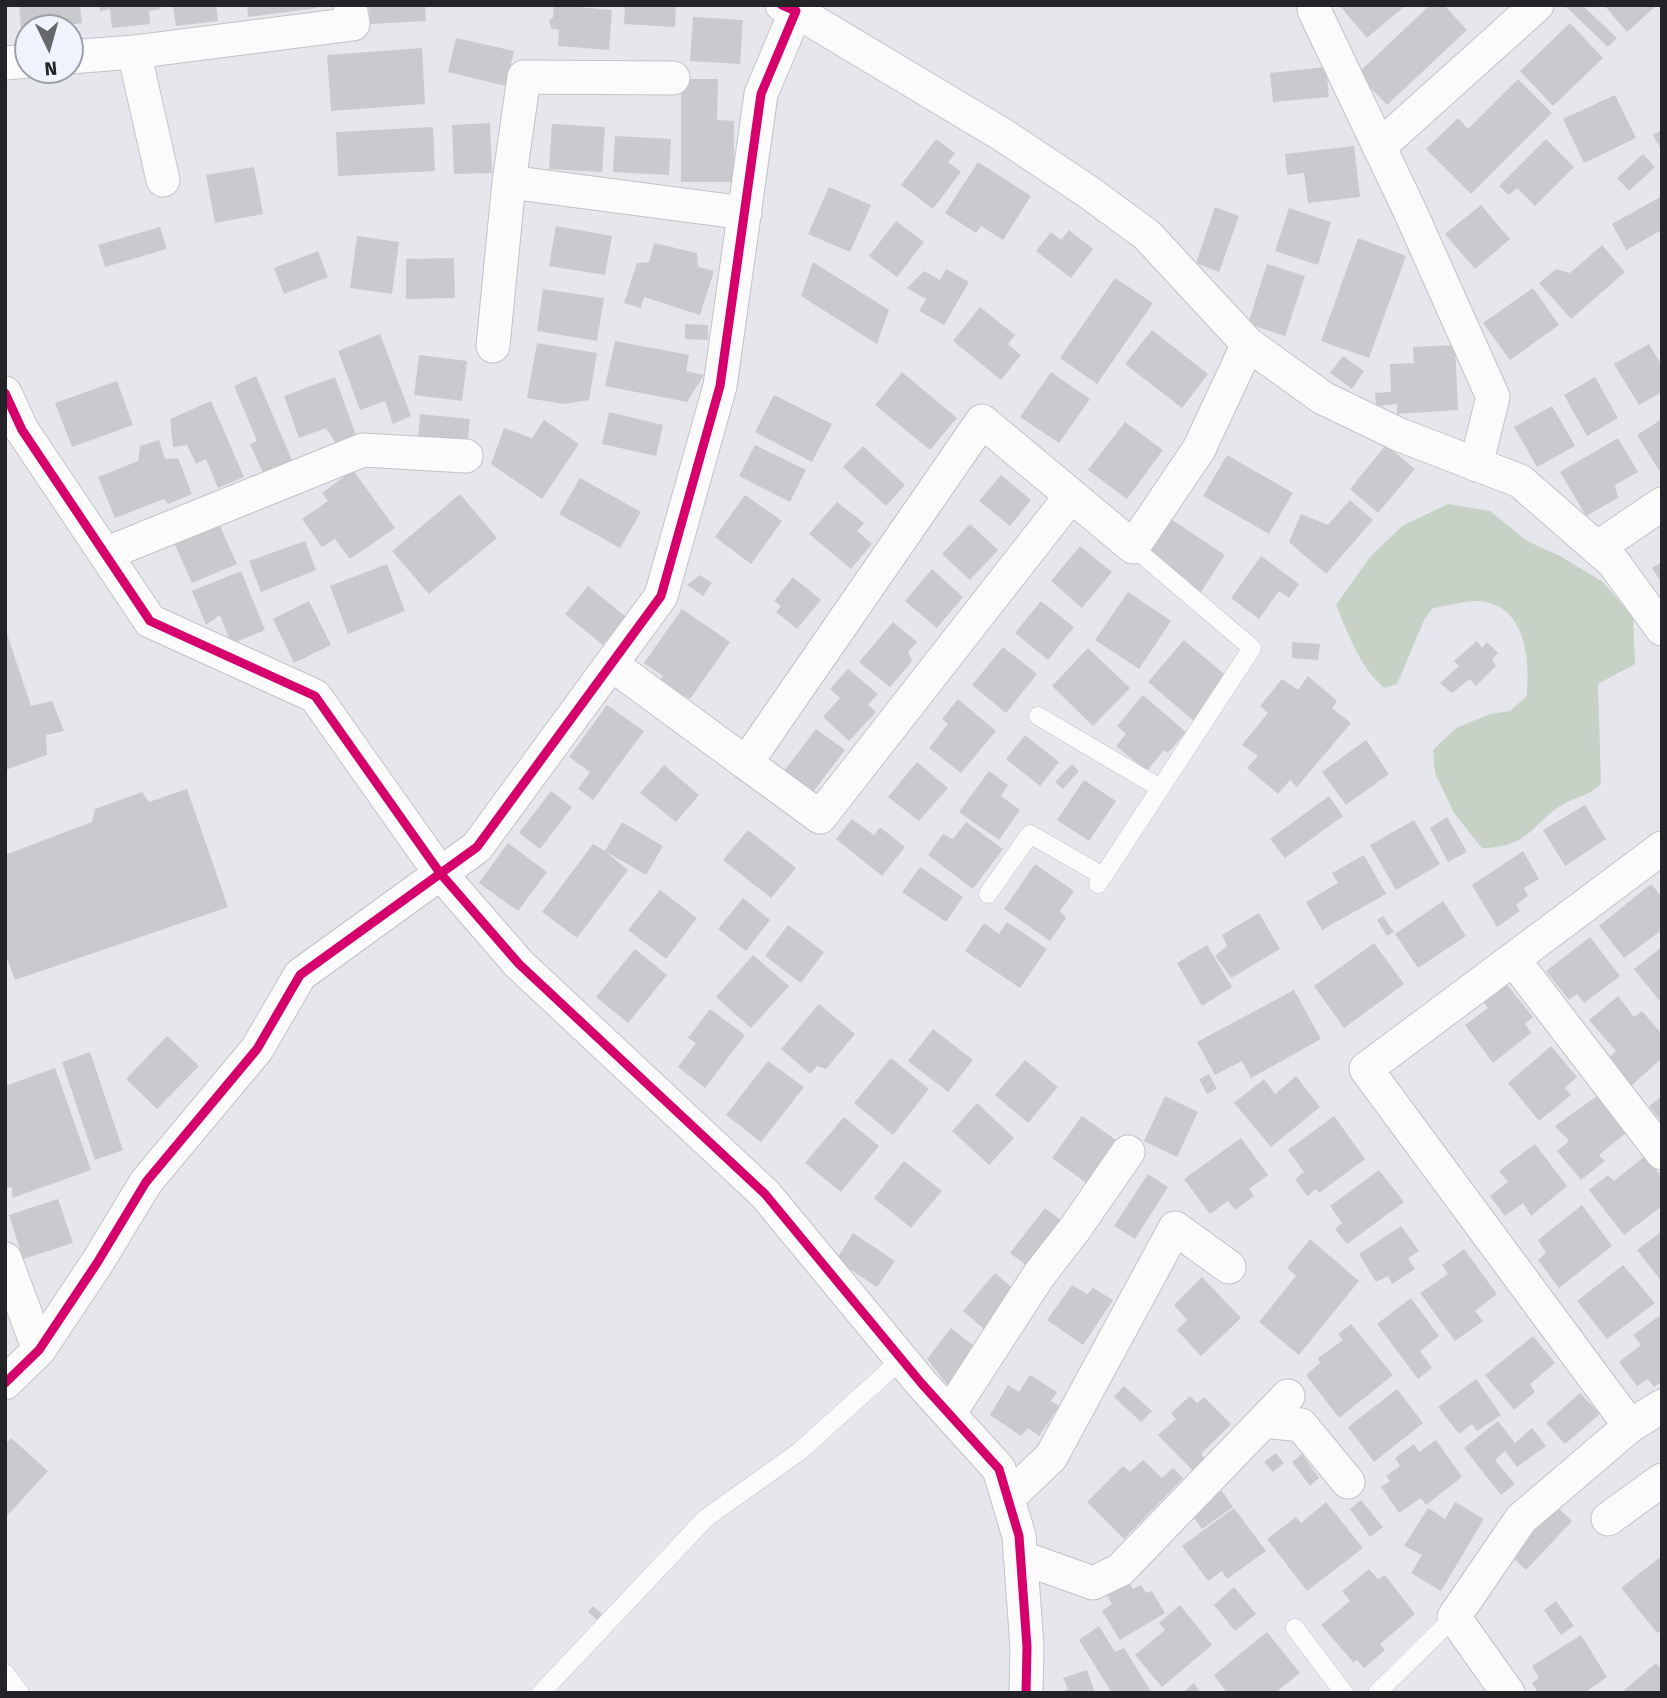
<!DOCTYPE html>
<style>
body{margin:0}
#map{position:relative;width:1667px;height:1698px;overflow:hidden;background:#e5e7ec;font-family:"Fira Sans",sans-serif}
canvas{display:block}
.frame{position:absolute;inset:0;border:7px solid #222427;pointer-events:none}
.north{position:absolute;left:14px;top:14px;width:70px;height:70px;box-sizing:border-box;background:#eff3fd;border:2px solid #9da0a7;border-radius:50%;rotate:175deg;font-size:19px;font-weight:700;line-height:28px;text-align:center;color:#222427}
.north::after{content:'';display:block;margin:auto;width:24px;height:32px;background:#66686c;clip-path:polygon(50% 0,100% 100%,50% 72%,0 100%)}
</style>
<div id="map">
<canvas width="1667" height="1698"></canvas>
<div class="frame"></div>
<div class="north">N</div>
</div>
<script>
const ctx = document.querySelector('canvas').getContext('2d');
ctx.lineJoin = 'round';
function paint(path, color) {
  ctx.fillStyle = color;
  ctx.fill(path, 'evenodd');
}
function strokePath(path, color, width, dash) {
  ctx.strokeStyle = color;
  ctx.lineWidth = width;
  ctx.lineCap = dash ? 'butt' : 'round';
  ctx.setLineDash(dash || []);
  ctx.stroke(path);
}
paint(new Path2D(`
 M1448 504 1490 511 1527 541 1560 556 1603 582 1633 617 1635 664 1598 684 1601 784C1590 795 1580 796 1567 802 1532 821 1531 848 1482 848L1454 813 1435 773 1433 750 1456 728 1490 714 1510 711 1527 696C1530 659 1526 603 1477 601 1463 601 1447 606 1433 608L1425 618 1397 684 1384 688C1360 667 1348 634 1336 605L1370 557 1402 526Z`), '#c7d2c7');
paint(new Path2D(`
 M19 5H80L82 23 66 25 67 28H28V37L22 38Z
 M99 5H160V9L149 11 150 24 112 28 110 9 100 11Z
 M173 5H216L218 21 176 26Z
 M247 5H317V8L248 17Z
 M369 5H425L426 21 370 24Z
 M554 5 612 10 609 50 558 46 559 30 552 29 549 21 553 17Z
 M625 5H676L675 27 624 24Z
 M1339 5H1406L1367 38Z
 M1430 5H1444L1467 30 1387 105 1357 74Z
 M1564 5H1582L1617 38 1608 47Z
 M1604 5H1657L1627 32Z
 M693 17 743 20 740 64 690 61Z
 M1570 23 1603 58 1553 106 1520 71Z
 M456 38 514 51 506 86 448 72Z
 M422 48 425 104 331 111 327 55Z
 M1326 67 1329 97 1273 102 1270 73Z
 M681 79H718L717 120 734 121V182H681Z
 M1518 79 1552 113 1471 194 1426 149 1458 118 1468 129Z
 M1615 95 1636 138 1584 163 1563 119Z
 M490 123 492 173 454 174 452 125Z
 M552 124 605 127 602 172 549 169Z
 M433 127 435 171 338 176 336 132Z
 M1662 130V151L1653 135Z
 M615 136 671 139 669 175 613 172Z
 M936 139 955 153 948 162 961 172 933 209 901 185Z
 M1546 139 1574 167 1535 206 1517 188 1509 195 1499 186Z
 M1354 146 1360 197 1308 203 1304 173 1287 175 1285 154Z
 M1643 154 1655 167 1629 191 1617 178Z
 M978 162 1031 196 1003 240 981 226 976 233 945 213Z
 M254 167 263 214 215 223 206 175Z
 M829 187 871 205 850 252 808 234Z
 M1662 196V232L1660 231 1626 250 1612 224Z
 M1481 205 1510 239 1475 269 1445 234Z
 M1215 207 1239 216 1219 272 1196 263Z
 M1289 208 1331 222 1318 265 1275 251Z
 M896 221 924 242 897 277 869 256Z
 M556 226 612 236 605 275 549 266Z
 M160 227 167 249 105 267 98 245Z
 M1069 230 1093 249 1071 278 1036 251 1051 232 1061 240Z
 M357 236 399 242 392 294 350 288Z
 M1358 238 1406 256 1369 358 1321 341Z
 M654 243 697 253 698 267 714 271 700 315 644 297 641 308 624 303 637 263 649 262Z
 M1602 245 1625 272 1571 319 1539 283 1556 269 1570 273Z
 M318 251 328 277 284 294 274 268Z
 M454 258 455 298 406 299V259Z
 M813 262 889 310 877 344 801 296Z
 M1267 264 1305 276 1285 336 1248 324Z
 M946 269 969 282 944 325 919 311 926 299 907 288 924 271 940 280Z
 M1115 278 1153 303 1097 384 1060 358Z
 M1533 288 1559 325 1510 360 1483 323Z
 M543 289 604 298 597 341 537 331Z
 M980 307 1015 335 1008 344 1021 355 1001 380 953 341Z
 M685 324 708 325V340L685 339Z
 M1152 330 1208 374 1182 408 1125 364Z
 M380 334 411 416 393 424 385 401 360 410 338 351Z
 M615 341 689 355 686 371 704 375 687 402 605 386Z
 M537 343 597 353 589 400 564 404 527 398Z
 M1649 344 1662 366V392L1639 405 1614 364Z
 M1455 345 1458 410 1397 414V404L1376 406 1375 393 1391 392 1390 364 1414 363 1413 347Z
 M419 355 467 361 462 401 414 395Z
 M1343 356 1364 371 1352 389 1330 373Z
 M902 372 957 418 930 450 875 405Z
 M1051 372 1090 399 1059 443 1020 417Z
 M256 376 292 460 263 473 250 444 257 441 234 386Z
 M335 377 357 438 337 445 326 428 299 438 284 396Z
 M1595 377 1618 418 1587 436 1564 395Z
 M117 381 133 425 72 447 55 403Z
 M774 395 832 424 812 462 755 432Z
 M211 401 244 477 218 488 206 459 196 464 187 445 173 447 170 419Z
 M1552 406 1575 446 1537 467 1514 427Z
 M609 412 663 425 656 456 602 444Z
 M420 414 470 419 467 445 418 440Z
 M1662 419V475L1637 435Z
 M544 420 579 444 542 499 491 464 504 428 532 438Z
 M1125 422 1163 450 1127 499 1088 470Z
 M1618 438 1638 472 1615 485 1618 498 1586 516 1560 472Z
 M159 440 165 459 178 458 192 494 168 504 164 499 115 518 98 477 138 461 140 446Z
 M755 445 806 470 790 502 739 476Z
 M1386 445 1415 469 1378 513 1350 489Z
 M863 446 905 485 886 506 843 467Z
 M1227 455 1293 493 1269 534 1203 496Z
 M353 470 395 528 350 559 335 539 322 547 302 519 328 501 322 493Z
 M1001 475 1031 500 1010 526 979 501Z
 M580 478 641 512 620 548 559 514Z
 M460 494 497 538 429 594 392 551Z
 M745 495 782 521 751 564 715 537Z
 M1350 500 1373 520 1326 574 1289 542 1301 514 1328 525Z
 M837 502 864 523 857 531 872 544 851 569 809 534Z
 M1171 519 1225 555 1201 592 1146 556Z
 M219 524 237 564 192 583 174 543Z
 M970 524 998 550 970 580 942 554Z
 M305 541 316 570 261 592 249 561Z
 M1080 546 1112 572 1082 608 1051 581Z
 M1261 556 1299 584 1289 598 1279 591 1259 619 1231 598Z
 M1662 562V583L1652 568Z
 M387 564 405 611 348 634 330 586Z
 M932 569 963 597 937 628 905 601Z
 M241 571 265 630 231 644 220 615 206 625 192 591Z
 M700 575 712 583 703 596 687 585Z
 M793 577 821 600 797 629 776 612 781 606 774 601Z
 M588 586 626 617 603 645 565 614Z
 M1128 592 1171 621 1139 669 1095 640Z
 M309 601 331 645 294 663 273 619Z
 M1041 601 1074 627 1048 660 1015 633Z
 M682 609 730 642 690 699 685 696 681 700 657 684 663 676 644 663Z
 M893 622 917 642 908 652 912 661 890 687 859 662Z
 M5 628 31 706 52 701 64 731 46 735 47 755 5 770Z
 M1184 640 1230 679 1194 721 1148 682Z
 M1477 641 1482 648 1487 642 1498 653 1492 659 1496 666 1476 686 1470 679 1452 693 1440 683 1459 666 1454 661Z
 M1292 642 1320 644 1318 660 1292 658Z
 M1003 647 1037 674 1006 713 972 685Z
 M1088 648 1130 688 1093 726 1052 686Z
 M848 669 878 694 868 705 876 712 849 741 823 717 840 698 830 689Z
 M1308 676 1337 701 1332 708 1351 723 1297 787 1290 780 1278 794 1247 768 1258 756 1242 745 1268 713 1260 706 1282 679 1298 690Z
 M1143 695 1186 732 1168 753 1164 750 1147 771 1116 746 1126 734 1117 726Z
 M958 699 996 731 961 773 929 748 948 724 942 719Z
 M607 705 644 731 593 800 578 789 590 772 569 757Z
 M816 729 845 750 813 792 784 771Z
 M1025 735 1059 762 1040 786 1006 759Z
 M1366 740 1389 774 1346 805 1322 772Z
 M917 762 948 788 919 821 888 797Z
 M1072 764 1079 771 1063 789 1055 782Z
 M664 765 699 795 676 822 640 793Z
 M989 771 1008 785 1001 796 1020 810 999 840 959 812Z
 M1084 780 1116 801 1089 841 1057 820Z
 M187 789 228 907 15 980 5 953V855L92 822 95 809 142 792 149 802Z
 M551 791 572 807 540 849 519 833Z
 M1329 796 1343 816 1285 858 1270 839Z
 M1585 805 1606 839 1565 866 1543 830Z
 M1447 817 1467 852 1448 862 1430 828Z
 M852 819 874 835 880 827 905 847 882 876 836 839Z
 M1414 820 1440 864 1396 890 1370 845Z
 M622 822 663 846 646 875 605 851Z
 M966 822 1003 849 973 889 928 855 943 834 953 839Z
 M748 830 796 868 771 898 723 860Z
 M508 843 547 872 518 911 479 883Z
 M593 844 605 851 628 870 577 938 542 912Z
 M1523 851 1539 879 1524 888 1528 896 1516 905 1520 911 1497 927 1472 885Z
 M1364 855 1386 894 1322 930 1306 902 1338 883 1332 873Z
 M1035 864 1074 891 1060 911 1066 918 1050 941 1004 909Z
 M920 867 963 897 946 922 902 892Z
 M1651 884 1662 897 1660 917 1662 930 1624 958 1599 926Z
 M660 890 697 918 666 959 628 930Z
 M743 898 770 920 746 951 718 929Z
 M1443 901 1466 936 1418 968 1395 934Z
 M1259 913 1280 949 1231 978 1215 956 1227 946 1222 935Z
 M1383 916 1394 932 1387 936 1377 920Z
 M1007 922 1047 949 1020 988 965 951 984 923 999 934Z
 M788 925 824 952 801 983 765 956Z
 M1590 937 1620 976 1584 1003 1577 994 1569 1000 1546 971Z
 M1374 943 1404 984 1344 1028 1314 986Z
 M1207 945 1232 987 1202 1006 1177 963Z
 M1662 947V1004L1634 969Z
 M635 949 667 975 628 1023 596 997Z
 M753 955 789 986 751 1028 716 997Z
 M1504 981 1533 1017 1525 1024 1531 1033 1493 1063 1465 1025 1488 1008 1482 1000Z
 M1294 990 1321 1039 1251 1078 1242 1061 1215 1075 1197 1042Z
 M1618 996 1634 1017 1642 1011 1662 1034V1058L1631 1086 1607 1059 1616 1051 1589 1020Z
 M819 1004 855 1034 826 1069 817 1066 810 1074 781 1049Z
 M710 1009 745 1035 705 1088 678 1067 696 1043 688 1038Z
 M933 1029 973 1060 948 1092 908 1061Z
 M167 1036 199 1066 157 1109 126 1079Z
 M1551 1046 1577 1077 1565 1088 1571 1095 1539 1121 1508 1083Z
 M90 1052 123 1150 95 1160 62 1062Z
 M891 1058 929 1089 893 1135 854 1103Z
 M1025 1060 1058 1087 1028 1123 995 1095Z
 M768 1061 804 1087 761 1142 726 1115Z
 M55 1068 91 1170 12 1198V1187L6 1188 5 1187V1086Z
 M1209 1074 1217 1089 1207 1094 1199 1079Z
 M1296 1076 1320 1107 1271 1147 1234 1103 1264 1079 1275 1094Z
 M1165 1096 1198 1112 1177 1157 1144 1141Z
 M1597 1096 1626 1133 1599 1155 1605 1161 1581 1180 1557 1151 1569 1141 1555 1126Z
 M1662 1096V1122L1649 1106Z
 M977 1103 1014 1138 989 1165 952 1131Z
 M1082 1116 1123 1145 1092 1187 1052 1158Z
 M1334 1116 1365 1159 1319 1193 1316 1189 1307 1196 1295 1179 1304 1172 1288 1150Z
 M844 1117 879 1146 841 1192 805 1163Z
 M1241 1138 1268 1175 1249 1189 1254 1196 1235 1210 1228 1201 1210 1214 1184 1179Z
 M1535 1144 1567 1186 1531 1216 1523 1203 1505 1216 1490 1196 1508 1182 1499 1171Z
 M1645 1156 1662 1177V1206L1624 1235 1589 1190 1608 1175 1614 1181Z
 M904 1161 942 1191 911 1228 874 1198Z
 M1379 1170 1404 1202 1347 1244 1335 1229 1342 1223 1330 1206Z
 M1148 1174 1168 1187 1135 1239 1114 1226Z
 M58 1199 73 1243 23 1259 9 1215Z
 M1582 1205 1612 1246 1559 1288 1538 1260 1546 1253 1538 1240Z
 M1045 1208 1074 1230 1039 1275 1010 1253Z
 M1401 1226 1419 1251 1408 1258 1415 1269 1392 1284 1388 1276 1376 1282 1359 1254Z
 M1662 1231V1282L1637 1250Z
 M853 1233 895 1261 877 1287 836 1260Z
 M1310 1239 1359 1281 1299 1355 1259 1322 1296 1276 1287 1268Z
 M1464 1249 1497 1294 1475 1311 1483 1321 1455 1341 1420 1293 1448 1274 1442 1265Z
 M1623 1265 1655 1303 1607 1339 1577 1301Z
 M995 1273 1024 1298 992 1336 963 1311Z
 M1202 1277 1241 1318 1201 1356 1177 1330 1187 1320 1174 1305Z
 M1072 1285 1087 1294 1093 1288 1113 1300 1083 1345 1047 1320Z
 M1411 1298 1439 1336 1420 1351 1432 1368 1418 1379 1377 1324Z
 M1659 1316 1662 1319V1381L1654 1387 1648 1379 1637 1386 1619 1362 1641 1345 1633 1335Z
 M1351 1324 1393 1375 1339 1418 1306 1375 1320 1363 1318 1358 1343 1340 1338 1334Z
 M951 1328 983 1353 953 1392 927 1359Z
 M1533 1336 1555 1363 1530 1384 1535 1392 1514 1410 1485 1375Z
 M1030 1375 1057 1392 1051 1401 1059 1406 1039 1436 1028 1428 1021 1436 990 1415 1008 1385 1019 1392Z
 M1476 1379 1501 1415 1477 1431 1472 1424 1459 1434 1438 1407Z
 M1124 1386 1152 1411 1141 1422 1114 1397Z
 M1397 1389 1423 1423 1374 1462 1348 1427Z
 M1580 1393 1600 1414 1565 1444 1546 1423Z
 M1190 1396 1197 1403 1204 1397 1231 1424 1201 1454 1205 1459 1193 1471 1158 1435 1176 1419 1171 1413Z
 M1498 1421 1515 1443 1532 1428 1546 1446 1517 1467 1505 1451 1495 1460 1515 1484 1501 1495 1464 1448Z
 M11 1438 48 1471 5 1518V1444Z
 M1436 1440 1462 1477 1426 1505 1421 1498 1399 1513 1381 1487 1390 1481 1386 1476 1400 1466 1395 1458 1414 1444 1419 1452Z
 M1276 1453 1284 1463 1273 1472 1264 1462Z
 M1302 1454 1319 1478 1310 1486 1292 1462Z
 M1143 1460 1162 1478 1173 1468 1183 1478 1124 1539 1087 1502 1123 1466 1130 1472Z
 M1222 1491 1233 1507 1202 1529 1191 1514Z
 M1361 1500 1383 1527 1370 1537 1350 1509Z
 M1326 1502 1363 1548 1307 1591 1267 1539 1296 1517 1301 1523Z
 M1455 1502 1484 1519 1441 1591 1411 1573 1422 1555 1404 1546 1428 1508 1445 1519Z
 M1553 1503 1572 1521 1526 1570 1507 1552Z
 M1234 1508 1266 1551 1227 1579 1222 1571 1208 1581 1182 1546Z
 M1659 1558 1662 1561V1630L1657 1633 1621 1588Z
 M1369 1569 1378 1579 1385 1575 1415 1614 1380 1644 1385 1650 1364 1668 1357 1660 1353 1662 1321 1625 1350 1601 1342 1591Z
 M1129 1582 1133 1589 1141 1585 1146 1593 1152 1591 1165 1613 1120 1640 1102 1611 1112 1604 1107 1595Z
 M1234 1587 1256 1614 1235 1631 1214 1605Z
 M1556 1601 1574 1626 1561 1635 1544 1610Z
 M1180 1605 1212 1645 1162 1687 1135 1655 1165 1630 1159 1623Z
 M593 1606 602 1614 597 1620 588 1612Z
 M1099 1626 1115 1652 1124 1648 1152 1693H1112L1079 1640Z
 M1267 1632 1300 1673 1275 1693H1227L1214 1675Z
 M1581 1635 1607 1677 1584 1693H1538L1532 1683 1539 1678 1532 1666Z
 M1656 1663 1662 1670V1693H1621Z
 M1087 1670 1095 1693H1058L1068 1689 1063 1678Z
 M1194 1683 1201 1693H1182Z`), '#c8cace');
const lane = new Path2D(`
 M1038 716 1160 788
 M1098 884 1252 648 1133 547
 M988 894 1030 834 1103 876
 M1295 1628 1344 1693
 M5 1673 20 1693
 M541 1693 706 1518 800 1451 902 1359
 M1377 1693 1454 1617`);
const street = new Path2D(`
 M798 5 796 11 1003 135 1087 191 1147 235 1248 344 1323 398 1400 435 1520 481 1613 562 1662 629
 M1314 10 1409 209 1493 397 1476 465
 M134 52 163 180
 M70 57 134 52 353 24 350 5
 M5 63 28 61
 M1379 147 1537 5
 M509 182 745 213
 M493 346 509 182 524 77 673 78
 M5 393 22 430 150 621 315 696 440 873 519 964 765 1194 922 1384 999 1469 1019 1536 1027 1647 1026 1693
 M1597 548 1662 504
 M105 554 363 450 466 456
 M611 664 746 763 982 421 1133 547 1199 449 1248 344
 M746 763 820 817 1071 496
 M1513 959 1662 1153
 M5 1259 39 1350
 M5 1383 39 1350 97 1263 146 1182 257 1049 300 975 477 847 661 596 720 386 761 94 796 11 782 5
 M949 1414 1039 1275 1074 1230 1128 1152
 M1265 1421 1301 1425 1348 1482
 M1630 1426 1366 1069 1662 848
 M1008 1498 1051 1457 1175 1228 1229 1267
 M1608 1519 1662 1480
 M1020 1557 1093 1583 1120 1570 1288 1396
 M1508 1693 1454 1617 1521 1519 1630 1426 1662 1406`);
strokePath(lane, '#c1c3c7', 19);
strokePath(street, '#c1c3c7', 35);
strokePath(lane, '#fbfbfc', 18);
strokePath(street, '#fbfbfc', 33);
strokePath(new Path2D(`
 M5 393 22 430 150 621 315 696 440 873 519 964 765 1194 922 1384 999 1469 1019 1536 1027 1647 1026 1693
 M5 1383 39 1350 97 1263 146 1182 257 1049 300 975 477 847 661 596 720 386 761 94 796 11 782 5`), '#d6006c', 9);
</script>
